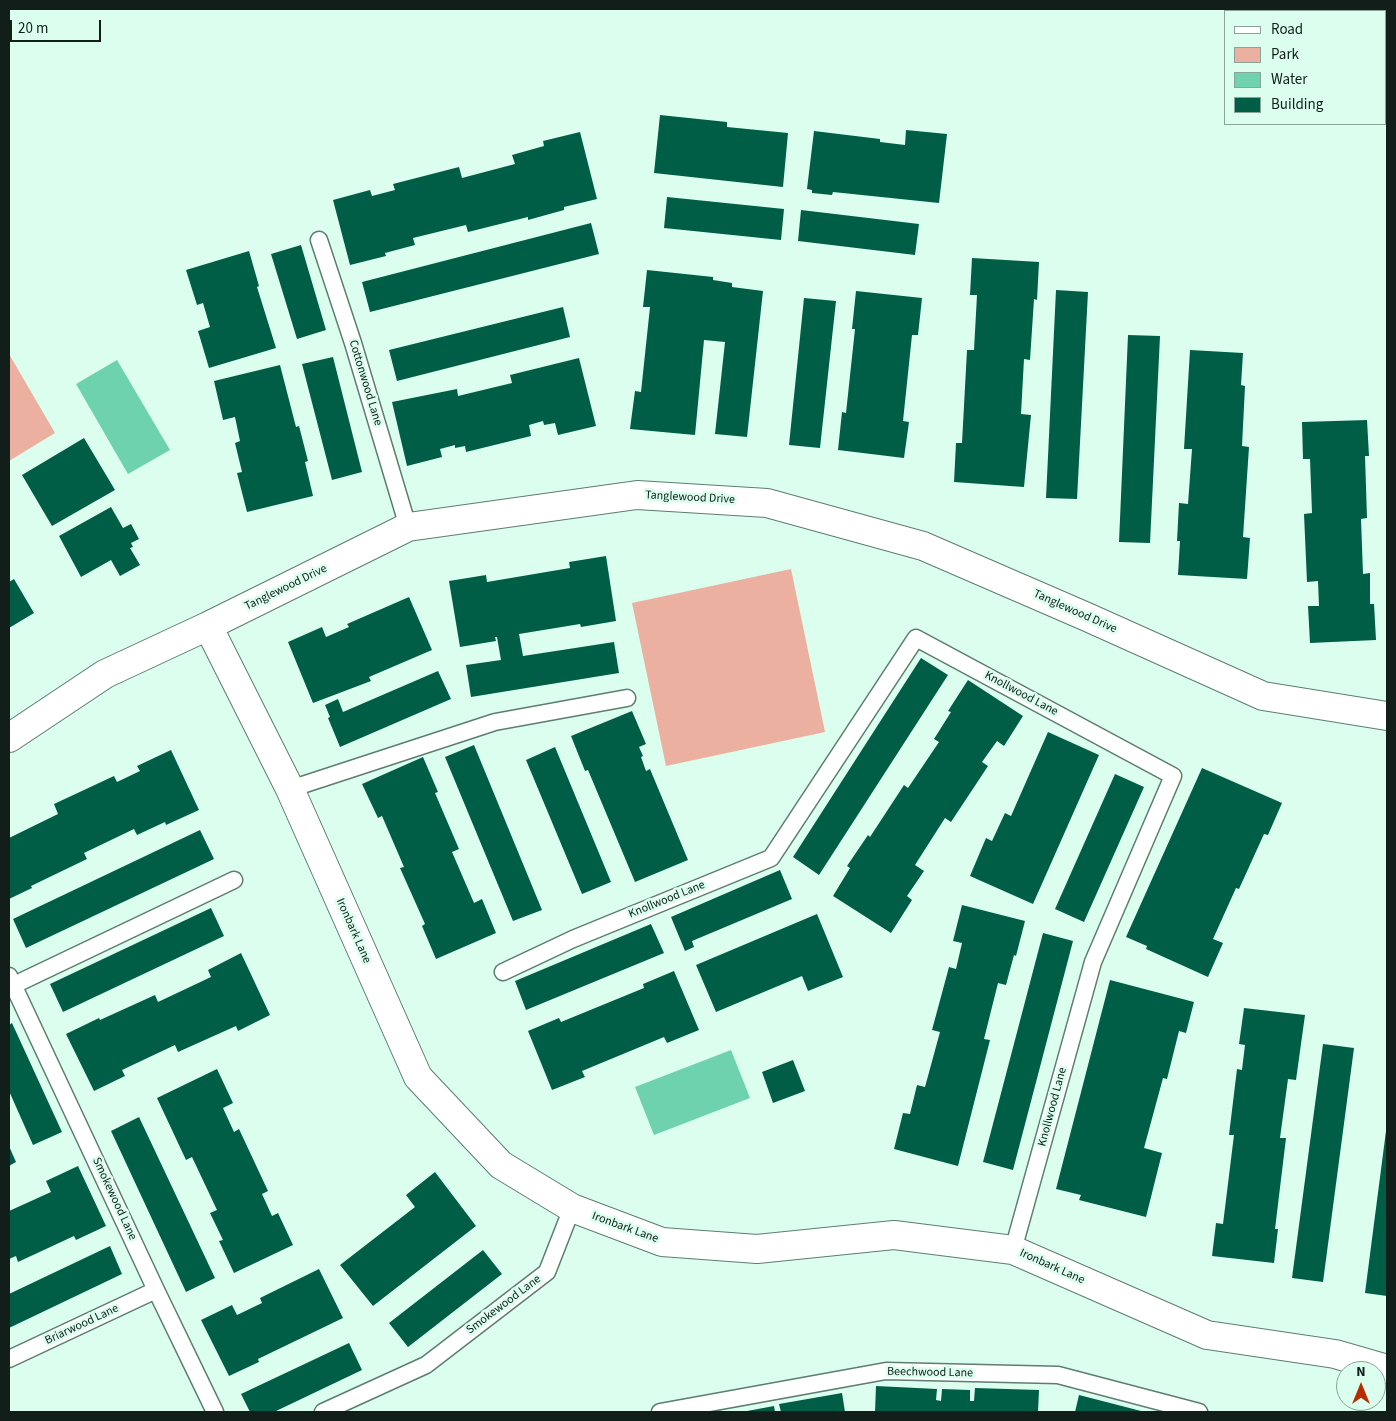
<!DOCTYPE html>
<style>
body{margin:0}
#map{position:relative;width:1396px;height:1421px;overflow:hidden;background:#dbfeef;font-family:"Source Sans 3",sans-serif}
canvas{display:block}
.frame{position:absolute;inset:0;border:10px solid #111e19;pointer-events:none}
.legend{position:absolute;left:1224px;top:10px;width:162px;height:115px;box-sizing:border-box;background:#dbfeef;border:1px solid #8aa499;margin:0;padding:6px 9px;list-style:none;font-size:15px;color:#111e19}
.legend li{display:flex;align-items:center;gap:10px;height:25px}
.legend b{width:25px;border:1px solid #8aa499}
.north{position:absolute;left:1336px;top:1361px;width:50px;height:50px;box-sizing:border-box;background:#dbfeef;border:1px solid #8aa499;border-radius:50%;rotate:0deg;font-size:14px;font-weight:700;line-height:20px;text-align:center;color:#111e19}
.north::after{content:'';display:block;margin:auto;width:18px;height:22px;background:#b72d00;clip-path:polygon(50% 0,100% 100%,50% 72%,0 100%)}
.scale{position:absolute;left:10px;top:20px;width:91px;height:22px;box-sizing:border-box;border:2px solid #111e19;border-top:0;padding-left:6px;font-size:15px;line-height:18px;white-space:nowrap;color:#111e19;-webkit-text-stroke:4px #dbfeef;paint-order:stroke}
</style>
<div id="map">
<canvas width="1396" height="1421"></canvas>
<div class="frame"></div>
<ul class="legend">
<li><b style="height:6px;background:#fff"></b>Road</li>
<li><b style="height:14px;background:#ecb0a0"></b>Park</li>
<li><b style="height:14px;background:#6ed2ae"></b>Water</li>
<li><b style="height:14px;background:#005e47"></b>Building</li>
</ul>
<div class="north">N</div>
<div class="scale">20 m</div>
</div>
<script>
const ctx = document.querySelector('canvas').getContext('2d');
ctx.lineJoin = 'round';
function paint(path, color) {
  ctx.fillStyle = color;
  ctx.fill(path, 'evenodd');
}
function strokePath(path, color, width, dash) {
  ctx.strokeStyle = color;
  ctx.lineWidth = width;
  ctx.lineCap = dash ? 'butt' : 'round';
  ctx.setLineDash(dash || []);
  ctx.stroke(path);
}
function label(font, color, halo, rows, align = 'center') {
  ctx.font = font + ' "Source Sans 3",sans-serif';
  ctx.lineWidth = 5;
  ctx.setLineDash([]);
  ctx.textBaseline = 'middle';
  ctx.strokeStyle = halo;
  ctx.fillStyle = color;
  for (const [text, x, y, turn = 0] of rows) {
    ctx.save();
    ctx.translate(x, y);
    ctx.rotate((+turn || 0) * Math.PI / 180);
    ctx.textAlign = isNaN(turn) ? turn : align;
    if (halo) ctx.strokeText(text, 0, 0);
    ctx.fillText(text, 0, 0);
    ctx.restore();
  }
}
paint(new Path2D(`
 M9 354 55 433 9 461Z
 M791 569 825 732 666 766 632 603Z`), '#ecb0a0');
paint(new Path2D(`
 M117 360 170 450 128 474 76 384Z
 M731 1050 750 1098 654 1135 635 1087Z`), '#6ed2ae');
paint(new Path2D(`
 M660 115 727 122V127L788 133 783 187 654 173Z
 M906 130 947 134 939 203 833 192 832 195 812 193V190L807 189 814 131 880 139V142L905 145Z
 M580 132 597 199 564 207V210L528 220V217L468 232 466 225 413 238 415 245 385 253 386 256 350 265 333 200 370 190 372 196 395 190 393 184 459 167 462 178 515 164 512 155 544 146 543 141Z
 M667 197 784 209 781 240 664 228Z
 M801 210 919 224 915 255 798 241Z
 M591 223 599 254 370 312 362 282Z
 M301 245 326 330 297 339 271 254Z
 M249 251 259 286 257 287 276 348 209 368 198 331 210 327 203 303 197 305 186 270Z
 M972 258 1039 262 1037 300 1034 299 1030 360 1024 359 1021 414 1031 415 1024 487 954 482 956 443H962L967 350H974L977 295H970Z
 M647 270 713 277V280L732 283V287L763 291 747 437 715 434 725 342 704 340 695 435 630 429 635 391 641 392 650 307H643Z
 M1056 290 1088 292 1077 499 1046 498Z
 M856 291 922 298 918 335H912L903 421 909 422 904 458 838 450 842 412 846 413 855 329H852Z
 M804 298 836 301 820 448 789 445Z
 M563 307 570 337 397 381 389 350Z
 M1128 335 1160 336 1150 543 1119 542Z
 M1190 350 1243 353 1241 385 1245 386 1242 446 1249 447 1243 537 1250 538 1247 579 1178 575 1180 541H1177L1179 503 1188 504 1192 449H1184Z
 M333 357 362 472 332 480 302 364Z
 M579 358 596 426 558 435 555 423 544 425 543 421 529 425 531 436 466 452 465 446 455 448V445L440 449 442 457 407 466 392 402 457 389 458 396 512 383 510 375Z
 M280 365 296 427 299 426 308 461 305 462 313 496 247 512 237 473 242 472 235 443 240 441 235 417 223 420 214 381Z
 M1367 420 1369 456H1365L1367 518 1361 519 1363 574 1370 573V604H1374L1376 640 1310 643 1308 606H1319L1318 581 1307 582 1304 514 1312 513 1310 459H1303L1302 422Z
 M84 438 115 490 52 526 22 475Z
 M111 507 123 528 131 524 139 539 131 543 133 547 130 548 140 565 120 576 111 560 81 577 59 536Z
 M606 556 616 621 581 627 580 624 519 634 523 656 614 642 619 673 471 697 466 665 501 660 497 637H495L496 641 460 647 449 581 486 575 487 582 570 568 569 562Z
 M14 579 34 613 9 628V582Z
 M409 597 432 650 369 677 371 681 313 703 288 642 322 627 326 637 349 627 347 624Z
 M921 658 948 675 819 875 793 857Z
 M438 671 451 699 340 747 328 718 330 717 325 705 338 699 343 712Z
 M968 680 1023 716 1004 746 997 741 982 762 988 766 951 822 945 818 915 865 924 871 907 896 912 900 891 933 833 896 850 868 847 866 868 835 870 837 904 785 908 788 939 742 934 739 951 712 948 711Z
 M632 711 646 744 639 747 643 756 641 757 646 771 650 769 688 860 635 882 588 770 585 771 571 736Z
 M1048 732 1099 755 1033 904 970 876 986 838 992 841 1005 813 1011 816Z
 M474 745 542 910 513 921 445 757Z
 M555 747 611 882 582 894 526 760Z
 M171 750 199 810 166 825 165 822 137 835 134 829 84 853 87 859 31 886 32 888 9 899V838L58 814 54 804 114 776 117 782 140 771 137 766Z
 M423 757 438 792 435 793 459 849 452 852 474 903 482 899 496 933 436 959 422 926 425 924 400 868 404 867 382 816 378 818 362 784Z
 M1202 768 1282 803 1268 835 1264 834 1239 889 1236 888 1213 939 1223 943 1208 977 1146 949 1147 946 1126 937Z
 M1115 774 1144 787 1084 922 1055 909Z
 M200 830 214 859 26 948 13 919Z
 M780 870 792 899 692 941 694 947 685 951 671 917Z
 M962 905 1025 921 1016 956 1014 955 1006 985 998 983 984 1039 990 1040 958 1166 894 1149 903 1113 910 1114 917 1085 925 1087 940 1032 932 1030 949 967 956 969 962 943 953 941Z
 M211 908 224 936 63 1012 50 984Z
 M817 914 843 977 808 991 802 976 716 1012 696 965Z
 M651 924 664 953 526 1010 515 981Z
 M1043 933 1073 941 1013 1170 983 1162Z
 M241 953 270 1015 238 1031 236 1026 178 1052 175 1045 122 1070 125 1076 94 1091 66 1034 99 1018 100 1020 155 995 158 1002 211 977 208 970Z
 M674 971 699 1030 667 1043 664 1037 582 1071 585 1077 552 1090 528 1031 559 1018 561 1022 644 988 643 984Z
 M1110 980 1194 1002 1186 1033 1179 1031 1167 1079 1163 1078 1144 1148 1162 1153 1146 1217 1079 1200 1081 1195 1056 1189Z
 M1244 1008 1305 1015 1296 1080 1288 1079 1280 1138H1286L1275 1229H1278L1274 1263 1212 1256 1216 1223 1223 1224 1234 1135H1229L1237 1069 1242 1070 1245 1045 1239 1044Z
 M12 1023 62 1132 33 1145 9 1091V1025Z
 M1323 1044 1354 1048 1323 1282 1292 1278Z
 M793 1060 805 1091 773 1103 762 1072Z
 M217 1069 233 1103 223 1108 234 1132 239 1129 268 1191 262 1194 272 1216 278 1213 293 1245 234 1273 219 1241 223 1240 210 1213 217 1210 192 1157 186 1160 157 1098Z
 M139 1117 215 1278 186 1292 111 1131Z
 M1386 1131H1387V1296L1365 1293Z
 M9 1146 16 1162 9 1166Z
 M78 1166 106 1226 76 1240 74 1236 18 1262 16 1256 9 1259V1211L51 1192 46 1181Z
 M435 1172 476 1226 373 1306 340 1265 415 1207 406 1195Z
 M110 1246 122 1274 9 1328V1294Z
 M483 1250 502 1274 408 1347 389 1323Z
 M319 1269 343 1318 258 1359 259 1362 229 1376 201 1320 232 1305 237 1315 262 1303 260 1298Z
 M349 1343 362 1370 274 1412H250L241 1394Z
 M876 1386 937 1389 936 1400 941 1401 942 1389 970 1390V1401H974L975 1388 1039 1390 1038 1412H875Z
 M842 1393 845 1412H781L779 1404Z
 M1079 1395 1145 1412H1075Z
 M774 1406 775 1412H747V1411Z`), '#005e47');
const service = new Path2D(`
 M319 240 353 343 408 527
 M290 789 495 722 627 698
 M503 972 573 939 771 858 916 638 1173 776 1093 962 1013 1250
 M9 976 156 1290 215 1412
 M14 985 234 880
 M9 1359 156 1290
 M323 1412 426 1365 547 1272 572 1208
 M660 1412 886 1371 1058 1375 1199 1412`);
const minor = new Path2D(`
 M208 626 290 789 418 1077 501 1165 572 1208 662 1242 757 1249 894 1235 1013 1250 1207 1335 1335 1354 1387 1369
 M9 738 105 674 208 626 408 527 637 495 767 503 923 546 1087 617 1263 696 1387 716`);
strokePath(service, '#5d7d70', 19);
strokePath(minor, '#5d7d70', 30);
strokePath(service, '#fff', 16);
strokePath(minor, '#fff', 28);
label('12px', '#111e19', '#dbfeef', [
 ["Cottonwood Lane",365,383,73],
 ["Tanglewood Drive",690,498,3],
 ["Tanglewood Drive",286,588,-26],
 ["Tanglewood Drive",1075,612,24],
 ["Knollwood Lane",1021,694,28],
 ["Knollwood Lane",667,900,-22],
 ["Ironbark Lane",353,931,66],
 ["Knollwood Lane",1053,1107,-75],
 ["Smokewood Lane",114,1199,65],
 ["Ironbark Lane",625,1228,20],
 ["Ironbark Lane",1052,1267,24],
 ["Smokewood Lane",504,1305,-37],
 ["Briarwood Lane",82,1325,-25],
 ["Beechwood Lane",930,1373,1]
]);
</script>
